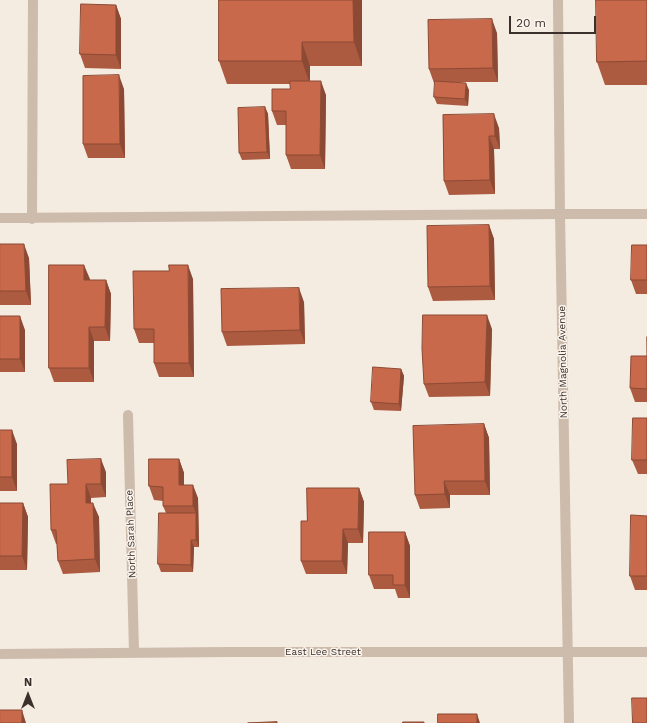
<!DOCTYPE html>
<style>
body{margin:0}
#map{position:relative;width:647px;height:723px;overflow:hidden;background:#f4ebe1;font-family:"Work Sans",sans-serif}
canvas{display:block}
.north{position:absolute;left:8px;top:675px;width:40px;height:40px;-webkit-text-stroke:3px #fbf5ee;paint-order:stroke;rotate:0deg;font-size:11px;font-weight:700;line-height:16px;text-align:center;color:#3b302b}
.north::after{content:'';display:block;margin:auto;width:14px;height:18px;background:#3b302b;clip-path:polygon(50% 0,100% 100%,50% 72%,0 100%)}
.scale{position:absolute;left:509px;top:16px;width:87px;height:18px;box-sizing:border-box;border:2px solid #3b302b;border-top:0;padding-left:5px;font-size:12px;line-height:14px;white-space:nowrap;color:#3b302b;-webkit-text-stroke:3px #fbf5ee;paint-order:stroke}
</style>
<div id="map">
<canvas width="647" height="723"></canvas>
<div class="north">N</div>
<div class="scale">20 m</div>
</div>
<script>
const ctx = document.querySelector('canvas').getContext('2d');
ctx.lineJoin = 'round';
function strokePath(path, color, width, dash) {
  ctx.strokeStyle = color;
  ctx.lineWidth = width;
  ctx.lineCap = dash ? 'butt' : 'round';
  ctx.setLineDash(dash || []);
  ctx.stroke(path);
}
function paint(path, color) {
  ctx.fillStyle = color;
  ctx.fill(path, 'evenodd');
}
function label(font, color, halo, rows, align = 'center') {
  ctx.font = font + ' "Work Sans",sans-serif';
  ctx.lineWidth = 3;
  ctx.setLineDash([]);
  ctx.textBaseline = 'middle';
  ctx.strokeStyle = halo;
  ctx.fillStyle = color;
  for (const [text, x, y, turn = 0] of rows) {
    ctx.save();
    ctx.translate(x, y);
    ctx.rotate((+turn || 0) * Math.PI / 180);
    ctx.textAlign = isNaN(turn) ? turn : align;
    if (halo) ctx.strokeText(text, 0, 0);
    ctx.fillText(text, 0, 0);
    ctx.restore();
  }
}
strokePath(new Path2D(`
 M0 218 560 214
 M32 219 33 0`), '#cdbbac', 10);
strokePath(new Path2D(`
 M558 0 560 214 569 723
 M560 214H647
 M128 415 134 652
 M0 654 228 652H647`), '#cdbbac', 10);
paint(new Path2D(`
 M219 0H362V66H310V81L326 95 325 169H291L286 155V125H277L272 111 290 89V84H227L219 61Z
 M647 0V85H605L597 62Z
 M116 5 121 19V69L85 68 80 54Z
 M497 33 498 82H454L469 90 468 106 437 104 434 97 435 83H434L429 69Z
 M124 89 125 158H88L83 144Z
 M265 107 268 114 270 159 242 160 239 153Z
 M443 115 499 128 500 149H494L495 194 449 195 444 181Z
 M489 225 494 239 495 300 433 301 428 287Z
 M0 244 29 258 31 305H0Z
 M647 245V294H636L631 280Z
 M90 279V280H106L111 294 110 341H94V382H54L49 368Z
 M193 279 194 377H159L154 363V343H139L134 329Z
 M304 302 305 344 227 346 222 332Z
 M0 316 25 330V372H0Z
 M492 329 490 396 429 397 424 384Z
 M647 337V402H635L630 388 647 356Z
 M401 369 404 376 401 411 374 410 371 402Z
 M647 418V474H638L632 460Z
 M484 424 489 438 490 495H450V508L420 509 415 495Z
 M0 430 17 444V491H0Z
 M179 459 184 473V485L198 498 199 547H194L193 572H161L158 564 166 513 163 506V501L154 500 149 486Z
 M106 472V497L91 498V503L99 517 100 572 63 574 58 561 57 544H56L51 530 68 484Z
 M359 488 364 502 363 543H348L347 574H306L301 561 307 521Z
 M0 503H23L28 517 27 570H0Z
 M647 516V590H635L630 576Z
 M405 532 410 546V598H398L395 589H374L369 575Z`), '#ac5a40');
paint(new Path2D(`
 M353 0H362V66L354 42Z
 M116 5 121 19V69L116 55Z
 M492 19 497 33 498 82 493 68Z
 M302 42 310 66V84L302 61Z
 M119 75 124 89 125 158 120 144Z
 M321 81 326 95 325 169 320 155Z
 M466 83 469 90 468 106 465 99Z
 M265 107 268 114 270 159 267 152Z
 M494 114 499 128 500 149 495 136Z
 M489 136 494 149 495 194 490 180Z
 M489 225 494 239 495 300 490 286Z
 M24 244 29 258 31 305 26 291Z
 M84 265 90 279V294L84 280Z
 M188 265 193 279 194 377 189 363Z
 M106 280 111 294 110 341 105 327Z
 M299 288 304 302 305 344 300 330Z
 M487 315 492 329 490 396 485 382Z
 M20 316 25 330V372L20 359Z
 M89 327 94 341V382L89 368Z
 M401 369 404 376 401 411 399 404Z
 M484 424 489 438 490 495 485 481Z
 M12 430 17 444V491L12 477Z
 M101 459 106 472V497L101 484Z
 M179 459 184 473V498L179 485Z
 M444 481 450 495V508L445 494Z
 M86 484 91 498V517L86 503Z
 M193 485 198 498 199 547 196 540V513L193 506Z
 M359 488 364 502 363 543 358 529Z
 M23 503 28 517 27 570 22 556Z
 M93 503 99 517 100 572 95 559Z
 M343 529 348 543 347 574 342 561Z
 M405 532 410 546V598L405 585Z
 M191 540 194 547 193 572 191 565Z
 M22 710 26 723H22Z
 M477 714 480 723H477Z`), '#8c4a34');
const building = new Path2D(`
 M219 0H353L354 42H302V61H219Z
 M596 0H647V61L597 62Z
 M81 4 116 5V55L80 54Z
 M492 19 493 68 429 69 428 20Z
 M119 75 120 144H83V76Z
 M290 81H321L320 155H286V111H272V89H290Z
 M435 81 466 83 465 99 434 97Z
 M265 107 267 152 239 153 238 108Z
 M494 114 495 136H489L490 180 444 181 443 115Z
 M489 225 490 286 428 287 427 226Z
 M0 244H24L26 291H0Z
 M632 245H647V280H631Z
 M49 265H84V280H106L105 327H89V368H49Z
 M169 265H188L189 363H154V329H134L133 271H169Z
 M299 288 300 330 222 332 221 289Z
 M423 315H487L485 382 424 384 422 349Z
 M0 316H20V359H0Z
 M647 337V389L630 388 631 356H647Z
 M373 367 401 369 399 404 371 402Z
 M633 418H647V460H632Z
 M484 424 485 481H444L445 494 415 495 413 426Z
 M0 430H12V477H0Z
 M101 459V484H86V503H93L95 559 58 561 56 530H51L50 484H68L67 460Z
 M149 459H179V485H193V506H163V487L149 486Z
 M307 488H359L358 529H343L342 561H301V521H307Z
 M0 503H23L22 556H0Z
 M159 513H196V540H191V565L158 564Z
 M631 515 647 516V576H630Z
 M369 532H405V585H393V575H369Z
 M632 698H647V723H633Z
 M0 710H22V723H0Z
 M438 714H477V723H438Z
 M277 722V723H248Z
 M403 722H424V723H403Z`);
paint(building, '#c8694b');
strokePath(building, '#8c4a34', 1);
label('10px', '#3b302b', '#fbf5ee', [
 ["North Magnolia Avenue",563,362,-91],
 ["North Sarah Place",131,534,-92],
 ["East Lee Street",323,652]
]);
</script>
